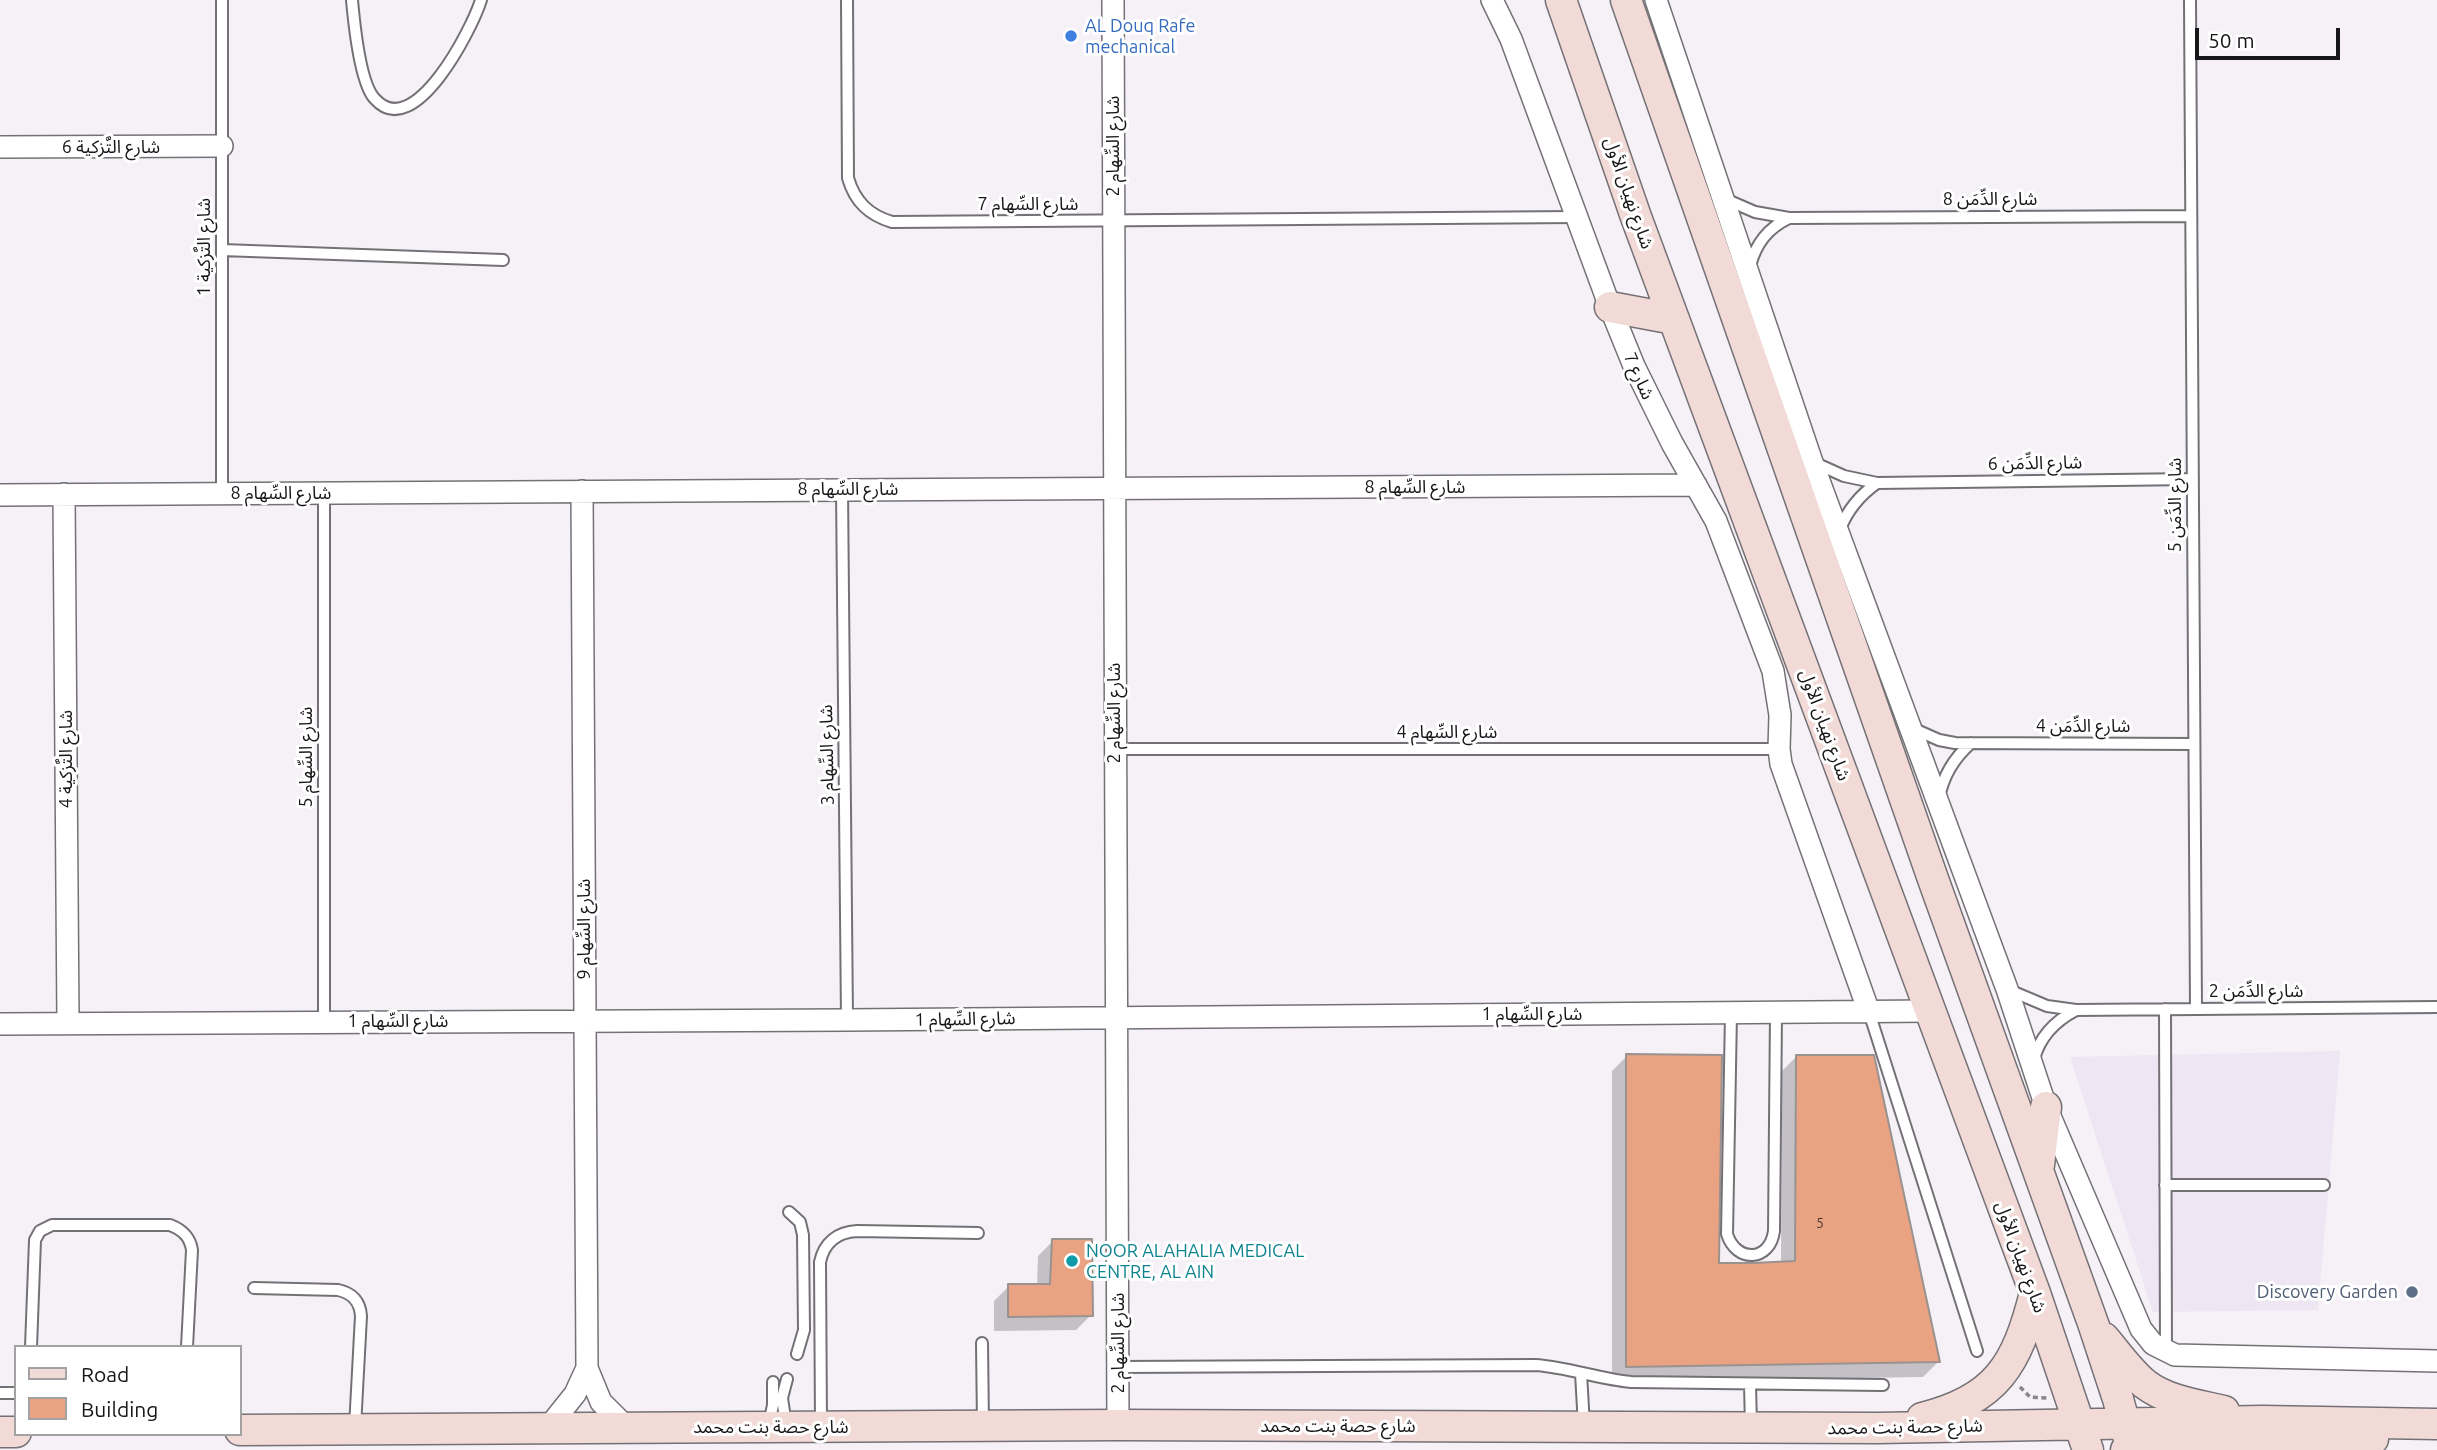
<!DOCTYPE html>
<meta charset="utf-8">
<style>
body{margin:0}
#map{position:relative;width:2437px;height:1450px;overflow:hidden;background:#f5f1f7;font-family:Ubuntu,sans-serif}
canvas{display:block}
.legend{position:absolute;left:14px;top:1345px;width:228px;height:91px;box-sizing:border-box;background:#fff;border:2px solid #a2a2a3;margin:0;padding:9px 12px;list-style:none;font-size:21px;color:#171618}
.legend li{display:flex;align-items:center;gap:14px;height:35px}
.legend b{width:35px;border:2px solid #a2a2a3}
.scale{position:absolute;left:2195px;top:28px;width:145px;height:32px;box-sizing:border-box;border:4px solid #171618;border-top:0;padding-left:9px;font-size:21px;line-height:24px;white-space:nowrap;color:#171618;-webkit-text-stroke:5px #fff;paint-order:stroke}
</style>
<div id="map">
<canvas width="2437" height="1450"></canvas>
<ul class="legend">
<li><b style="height:9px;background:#f2dad7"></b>Road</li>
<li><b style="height:19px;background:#e9a383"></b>Building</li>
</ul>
<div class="scale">50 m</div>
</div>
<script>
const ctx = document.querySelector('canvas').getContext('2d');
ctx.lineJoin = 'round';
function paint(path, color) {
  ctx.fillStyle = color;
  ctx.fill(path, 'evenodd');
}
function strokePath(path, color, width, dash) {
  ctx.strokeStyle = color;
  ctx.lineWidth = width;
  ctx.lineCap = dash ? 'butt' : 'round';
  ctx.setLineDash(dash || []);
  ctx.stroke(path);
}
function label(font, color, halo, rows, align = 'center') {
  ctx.font = font + ' Ubuntu,"Noto Sans Arabic",sans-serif';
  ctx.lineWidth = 6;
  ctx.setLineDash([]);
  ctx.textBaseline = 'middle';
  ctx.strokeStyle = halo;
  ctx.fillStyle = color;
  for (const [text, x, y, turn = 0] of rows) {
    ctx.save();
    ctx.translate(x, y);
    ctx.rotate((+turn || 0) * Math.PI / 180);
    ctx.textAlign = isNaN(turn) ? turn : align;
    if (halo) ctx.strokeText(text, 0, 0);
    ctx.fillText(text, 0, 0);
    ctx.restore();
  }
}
paint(new Path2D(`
 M2340 1051 2318 1310 2153 1312 2070 1057Z`), '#eee6f3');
paint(new Path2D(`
 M1627 1056 1717 1264 1781 1263 1782 1071 1797 1056 1938 1362 1923 1377 1612 1382V1071Z
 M1053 1241 1091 1315 1076 1330 994 1331V1301L1009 1286H1037L1038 1256Z`), '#0003');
const building = new Path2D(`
 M1626 1054 1722 1055 1719 1263H1752L1795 1261 1796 1055H1874L1940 1362 1626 1367Z
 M1052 1239H1092L1093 1316 1008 1317V1284H1050Z`);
paint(building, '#e9a383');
strokePath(building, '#99928f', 2);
const lane = new Path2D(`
 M352 0C354 22 360 84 375 99 414 143 472 29 481 0
 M847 0 848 178C855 202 869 215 892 222L1577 217
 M2190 0 2196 1009
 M1725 199 1755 212 1789 218 2191 216
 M222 250 503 260
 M1750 266C1756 243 1768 228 1789 218
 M1815 463 1844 476 1877 483 2193 479
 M842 489 847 1020
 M222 493V0
 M324 493V1022
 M1840 529C1848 509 1860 495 1877 483
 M1912 728 1939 740 1955 743 2194 744
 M1115 749H1779
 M1939 798C1943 776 1954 758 1971 743
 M2009 990 2047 1006 2076 1010 2437 1007
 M2165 1009 2166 1352
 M1869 1012 1977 1351
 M1731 1013 1727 1234C1736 1263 1770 1262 1774 1231L1776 1013
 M2034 1059C2040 1036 2055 1021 2076 1010
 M2165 1185H2324
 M789 1212 800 1222 803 1235 804 1330 797 1354
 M254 1288 338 1290C352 1293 360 1301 361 1316L355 1427
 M982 1343 983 1425
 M31 1347 35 1240 40 1231 52 1225H170C183 1230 190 1237 192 1250L187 1347
 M1118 1367 1535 1365C1568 1367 1598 1379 1631 1382L1883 1385
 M1581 1373 1584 1426
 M1750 1384 1751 1426
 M0 1393H16
 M769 1424 773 1405V1382
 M821 1424 820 1262C824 1243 837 1232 857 1231L978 1233
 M786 1425 782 1398 787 1379`);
const street = new Path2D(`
 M1113 0 1118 1425
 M1492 0 1511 39 1610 307 1634 366 1672 443 1716 521 1773 671 1780 715 1779 749 1781 764 1869 1012
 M1656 0 1812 462 2007 989 2046 1107 2141 1329 2153 1344 2175 1355 2437 1361
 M0 147 222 146
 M582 491 587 1368 601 1402 627 1428
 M64 494 68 1023
 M0 495 1696 485
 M0 1024 847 1020 1930 1011
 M547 1429 575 1394 587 1368`);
const secondary = new Path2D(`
 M1561 0 1636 217 2035 1293 2088 1450
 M1626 0 1933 879 2094 1326 2118 1399 2132 1450
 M1610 307 1674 319
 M2039 1165 2046 1107
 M2104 1338C2117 1353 2129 1371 2145 1384 2167 1401 2198 1405 2224 1411
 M1922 1418C1997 1400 2017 1364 2035 1293
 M240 1430 1118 1425 1878 1428 2262 1421 2437 1424
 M0 1432H16
 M2126 1450 2152 1446 2349 1443 2373 1439`);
strokePath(lane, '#747176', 14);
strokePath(street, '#747176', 24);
strokePath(secondary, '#747176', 33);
strokePath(new Path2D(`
 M2020 1387 2030 1397 2047 1398`), '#888589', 3.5, [5, 3.5]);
strokePath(lane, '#fff', 10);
strokePath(street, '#fff', 21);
strokePath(secondary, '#f2dad7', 30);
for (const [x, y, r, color] of [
 [1071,36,7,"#3f7fe0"],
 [1072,1261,7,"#0f9aa8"],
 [2412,1292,7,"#5c6f8a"]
]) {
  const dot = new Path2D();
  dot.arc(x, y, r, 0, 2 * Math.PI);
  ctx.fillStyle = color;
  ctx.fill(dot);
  strokePath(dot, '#fff', 2.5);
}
label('14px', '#4c3933', null, [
 ["5",1820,1223]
]);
label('18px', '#366cbe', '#fff', [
 ["AL Douq Rafe",1085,26],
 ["mechanical",1085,47]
], 'left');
label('18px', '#171618', '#fff', [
 ["شارع السِّهام 2",1113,146,-90],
 ["شارع التَّزكية 6",111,147],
 ["شارع نهيان الأول",1629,193,71],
 ["شارع الدِّمَن 8",1990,199],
 ["شارع السِّهام 7",1028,204],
 ["شارع التَّزكية 1",204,247,-90],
 ["شارع 7",1639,376,66],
 ["شارع الدِّمَن 6",2035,463,-1],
 ["شارع السِّهام 8",1415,487],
 ["شارع السِّهام 8",848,489],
 ["شارع السِّهام 8",281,493],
 ["شارع الدِّمَن 5",2175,505,-90],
 ["شارع السِّهام 2",1114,713,-90],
 ["شارع نهيان الأول",1825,725,70],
 ["شارع الدِّمَن 4",2083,726],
 ["شارع السِّهام 4",1447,732],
 ["شارع السِّهام 3",827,755,-91],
 ["شارع السِّهام 5",306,757,-90],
 ["شارع التَّزكية 4",66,759,-90],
 ["شارع السِّهام 9",584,929,-90],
 ["شارع الدِّمَن 2",2256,991],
 ["شارع السِّهام 1",1532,1014],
 ["شارع السِّهام 1",965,1019,-1],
 ["شارع السِّهام 1",398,1021],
 ["شارع نهيان الأول",2021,1257,70],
 ["شارع السِّهام 2",1118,1343,-90],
 ["شارع حصة بنت محمد",1338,1426],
 ["شارع حصة بنت محمد",771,1427],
 ["شارع حصة بنت محمد",1905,1427,-1]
]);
label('18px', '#0d838f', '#fff', [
 ["NOOR ALAHALIA MEDICAL",1086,1251],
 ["CENTRE, AL AIN",1086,1272]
], 'left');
label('18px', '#4e5e75', '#fff', [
 ["Discovery Garden",2398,1292]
], 'right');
</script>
